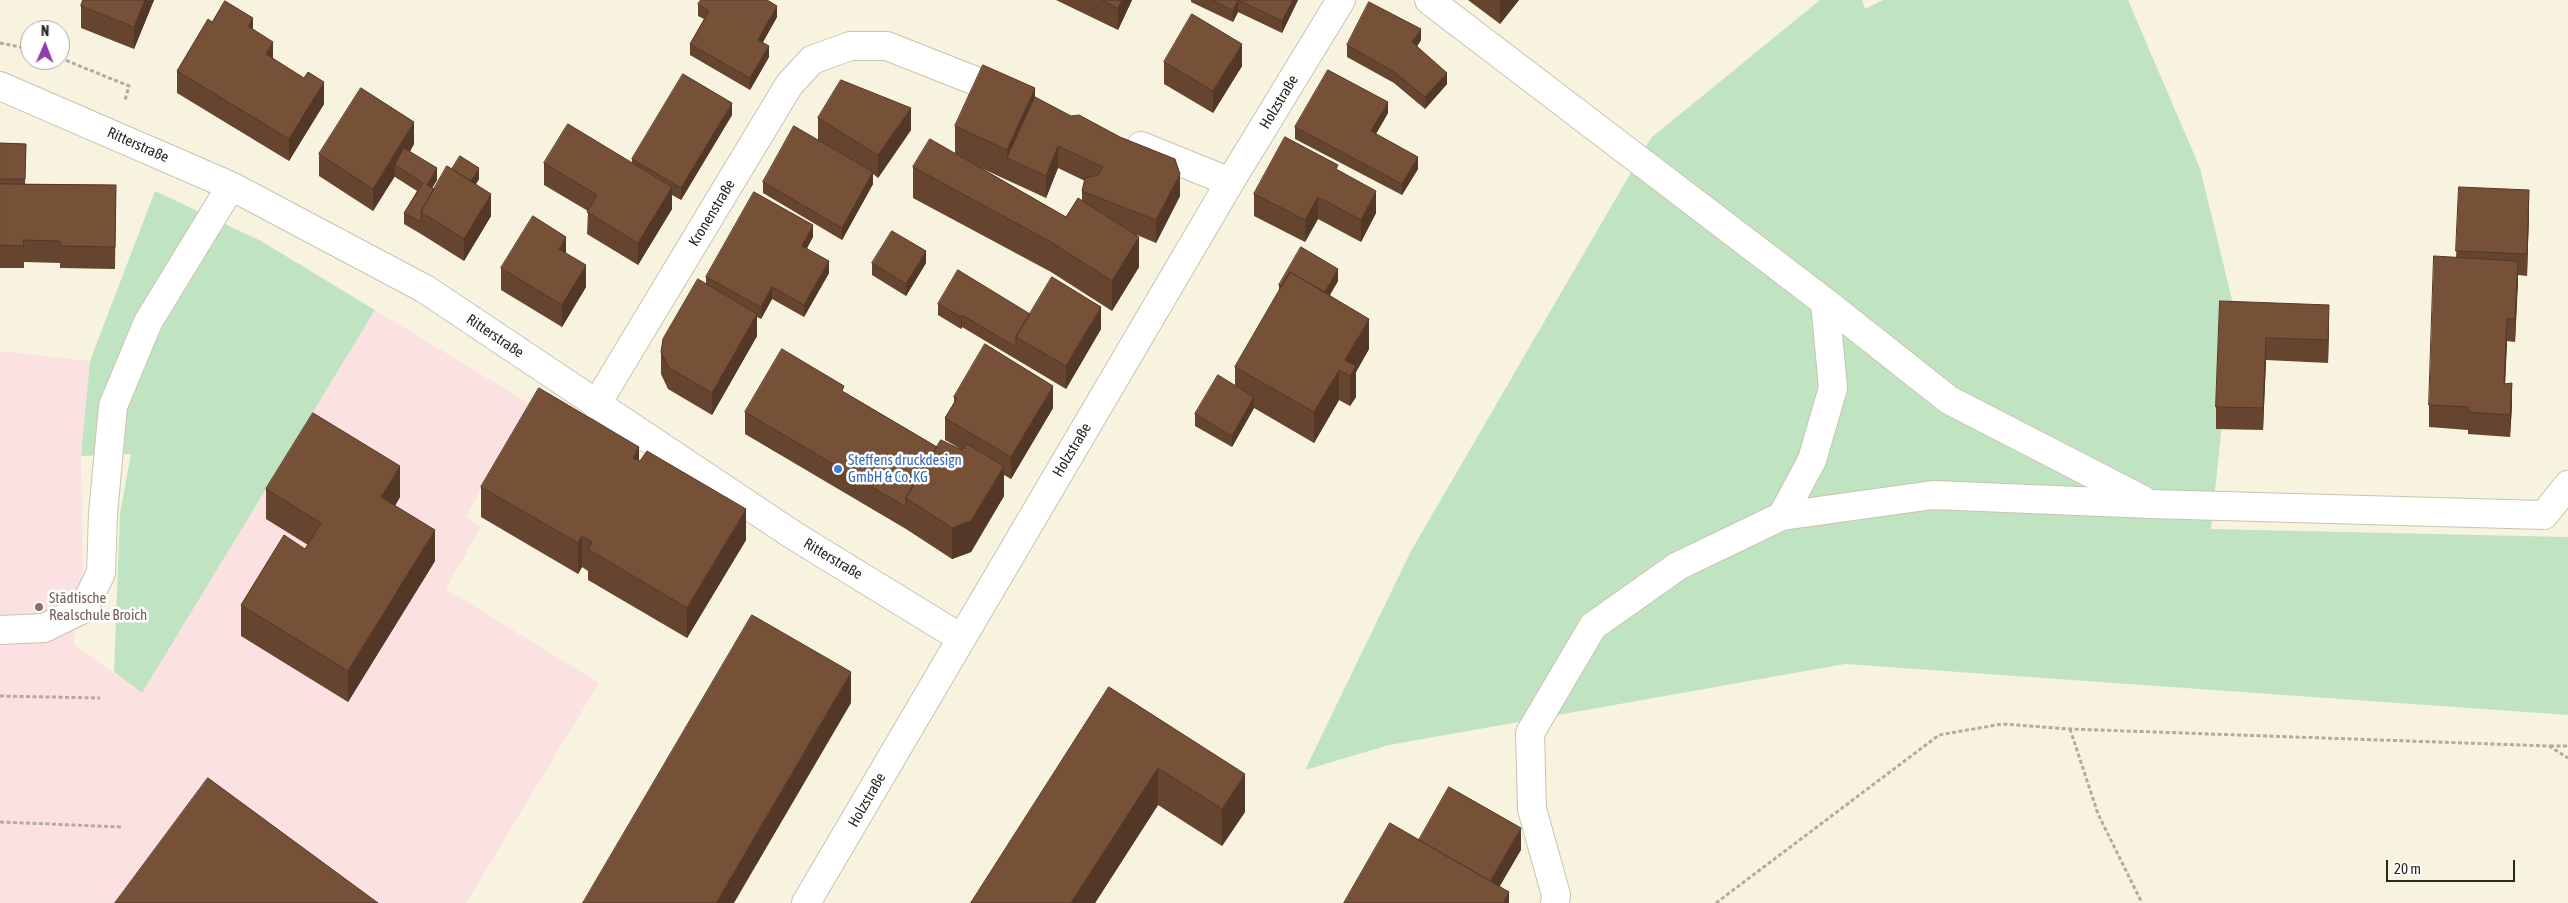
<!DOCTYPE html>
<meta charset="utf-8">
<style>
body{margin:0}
#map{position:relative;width:2568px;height:903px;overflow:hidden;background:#f7f3df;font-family:"Asap Condensed",sans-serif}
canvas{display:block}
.north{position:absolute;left:20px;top:20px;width:50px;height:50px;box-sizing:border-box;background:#fff;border:1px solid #a9a9a6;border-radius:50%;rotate:1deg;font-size:14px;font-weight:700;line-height:20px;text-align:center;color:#282720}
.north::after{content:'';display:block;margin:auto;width:18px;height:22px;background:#923eac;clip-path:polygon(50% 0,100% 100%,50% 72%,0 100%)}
.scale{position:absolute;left:2386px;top:860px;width:129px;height:22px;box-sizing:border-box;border:2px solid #282720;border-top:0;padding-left:6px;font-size:15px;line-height:18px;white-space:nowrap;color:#282720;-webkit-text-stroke:4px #fff;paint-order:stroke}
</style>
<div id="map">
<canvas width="2568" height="903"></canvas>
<div class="north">N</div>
<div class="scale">20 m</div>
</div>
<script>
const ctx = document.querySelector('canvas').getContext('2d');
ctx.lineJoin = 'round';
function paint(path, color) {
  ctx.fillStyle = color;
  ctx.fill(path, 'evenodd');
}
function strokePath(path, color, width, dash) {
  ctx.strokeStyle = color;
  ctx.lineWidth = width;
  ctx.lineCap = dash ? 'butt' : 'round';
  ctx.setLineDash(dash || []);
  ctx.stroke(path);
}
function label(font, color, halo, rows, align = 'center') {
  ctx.font = font + ' "Asap Condensed",sans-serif';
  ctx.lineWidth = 5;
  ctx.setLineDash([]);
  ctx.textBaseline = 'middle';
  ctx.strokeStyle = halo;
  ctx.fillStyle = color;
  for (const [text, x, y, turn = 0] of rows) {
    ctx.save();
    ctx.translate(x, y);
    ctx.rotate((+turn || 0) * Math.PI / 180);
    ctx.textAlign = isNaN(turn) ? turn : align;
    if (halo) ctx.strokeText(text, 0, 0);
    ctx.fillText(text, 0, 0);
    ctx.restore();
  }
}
paint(new Path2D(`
 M375 310 530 404 466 516 480 528 446 589 599 683 466 903H0V351L90 361 81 456 83 570 73 644 142 693Z`), '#fce1e2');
paint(new Path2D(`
 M1820 0H1862L1865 9 1883 0H2128L2200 168 2234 308 2211 529 2568 537V715L1845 664 1389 745 1305 770 1411 551 1651 138Z
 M155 191 261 241 375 310 142 693 114 672 120 513 131 454 81 456 90 361Z`), '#c0e4c2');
const minor = new Path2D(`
 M1429 0 1825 302 1949 400 2143 500
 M0 86 231 186 425 289 793 535 961 638
 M1141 146 1230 182
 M596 405 789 85 812 60 850 46H887L1011 95
 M1782 516 1812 460 1833 388 1825 302
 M0 630 44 628 83 609 101 573 103 514 113 406 148 322 231 186
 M806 903 1230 182 1341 0
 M1555 903 1556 895 1532 809 1530 733 1593 626 1678 566 1782 516 1933 495 2151 504 2544 515 2568 485`);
strokePath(minor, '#c7c4b1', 30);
strokePath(new Path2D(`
 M0 43 30 49
 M60 58 129 86 125 100
 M0 696 100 698
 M2070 729 2098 814 2142 903
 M2550 746H2568
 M0 822 122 827
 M1716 903 1939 735 2002 724 2070 729 2549 746 2568 758`), '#b0ad9e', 3, [4, 2.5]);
strokePath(minor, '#fff', 28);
paint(new Path2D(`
 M83 0H154L134 49 81 28V6Z
 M1056 0H1132L1118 30Z
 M1191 0H1298L1282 33 1238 12 1233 22 1191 2Z
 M1468 0H1519L1500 24Z
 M698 4 777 17 763 42 769 57 750 90 690 55V44L704 19 698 16Z
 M212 22 253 29 273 59 324 104 289 161 177 93V71Z
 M1421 40 1417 46 1447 84 1425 109 1394 83 1347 57V45Z
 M1164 62 1242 66 1213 113 1164 84Z
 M1035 97 1180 196 1156 243 1137 235 1139 267 1112 311 1051 272 913 198V167L955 154V126ZM981 168 1046 198 1058 168 1085 181 1082 191V200L1066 217Z
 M1388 113 1376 134 1418 169 1402 195 1295 139V127Z
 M732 115 681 200 672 195V209L638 265 587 234 588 211 544 185V163H632V159Z
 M818 118 911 130 878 178 873 174V184L842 240 763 193V182L818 140Z
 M0 143 26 144 25 184 116 185 115 269 60 268V263L24 262V268H0Z
 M414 144 410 152 437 180 432 188 434 189 452 169 479 179 476 184 491 216 464 261 421 234 404 224V213L417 191 395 177V176L373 211 319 176V154Z
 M1338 170 1376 213 1361 242 1318 219 1305 242 1254 216V194Z
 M2459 187 2529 212 2527 276 2518 275 2515 342 2507 341 2505 384 2512 405 2510 437 2468 434V430L2429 427V405L2456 258Z
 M813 237 807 248 829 273 804 317 772 299 761 319 757 317V336L712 415 668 389 661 374V352L706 284V277Z
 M566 253 586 287 562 327 501 290V268Z
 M872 263H926L906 296 872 275Z
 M1338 281 1330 295 1369 349 1356 372V397L1350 406 1339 400 1314 443 1254 408 1232 447 1195 426V414L1235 386V367L1279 291V285Z
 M2220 301 2329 327 2328 363 2266 360 2263 430 2216 429V407Z
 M938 304 1030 314 1101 329 1066 389 962 327 961 329 938 315Z
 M844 392 937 447 959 448 945 440V418L954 403V397L1053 408 1011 479 1004 475V496L971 552 952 559 906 529 745 434V412Z
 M639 461 746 540 687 638 588 580V571L582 567 578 574 481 517V487Z
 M266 489 400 497 395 506 435 561 348 702 241 636V605L305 549 308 545 266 519Z
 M1109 687 1245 812 1222 846 1158 805 1095 903H971Z`), '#664530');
paint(new Path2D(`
 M145 0H154L134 49V27Z
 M1122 0H1132L1118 30V8Z
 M1238 0V12L1233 22V10Z
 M1293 0H1298L1282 33V21Z
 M1502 0H1519L1500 24V2Z
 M777 6V17L758 51V40Z
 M253 18V40L248 26Z
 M1421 29V40L1412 54V42Z
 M273 42V64L266 54Z
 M1242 44V66L1213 113V91Z
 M769 46V57L750 90V78Z
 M1447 73V84L1425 109V97Z
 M324 82V104L289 161V139Z
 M1035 88V119L1007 158V150Z
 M1388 102V113L1371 142V131Z
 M732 103V115L681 200V188Z
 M911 108V130L878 178V155Z
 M414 122V144L399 168 395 165V176L373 211V189Z
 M1058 146V168L1046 198V176Z
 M1418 157V169L1402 195V184Z
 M437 168V180L427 197V185Z
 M479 168V179L466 200V189Z
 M873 172V184L842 240V228Z
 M1180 174V196L1156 243V220Z
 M672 187V209L638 265V243Z
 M2529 190V212L2527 276V254Z
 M1376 191V213L1361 242V220Z
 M491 194V216L464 261V239Z
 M1318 197V219L1305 242V220Z
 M813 225V237L802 257V246Z
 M566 237V259L559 249Z
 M1139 237V267L1112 311V281Z
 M926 251V263L906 296V284Z
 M829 261V273L804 317V305Z
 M2518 261V283L2515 342V319Z
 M586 265V287L562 327V305Z
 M1338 269V281L1316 318V307Z
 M772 287V299L761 319V307Z
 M2329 305V327L2328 363V340Z
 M1101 307V329L1066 389V366Z
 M757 314V336L712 415V393Z
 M962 315V327L961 329V317Z
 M1369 319V349L1356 372V397L1350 406V376L1345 360Z
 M2507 319V341L2504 406V384Z
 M2266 338V360L2263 430V408Z
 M1339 370V400L1314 443V412Z
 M2512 383V405L2510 437V415Z
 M1053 386V408L1011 479V457Z
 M1254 397V408L1232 447V436Z
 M639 447V478L633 458Z
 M400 466V497L381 528V497Z
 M1004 466V496L971 552 952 559V528Z
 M746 509V540L687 638V608Z
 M435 530V561L348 702V671Z
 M582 536V567L578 574V543Z
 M851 672V703L734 903H716Z
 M1158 768V805L1095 903H1071Z
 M1245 774V812L1222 846V809Z
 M1521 828V850L1490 903 1486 888Z
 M1509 892V903H1503Z`), '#533827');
const building = new Path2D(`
 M83 0H145L134 27 81 6Z
 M701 0H767L777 6 758 40 769 46 750 78 690 44 709 11 698 4Z
 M1102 0H1122L1118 8Z
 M1212 0H1293L1282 21 1238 0 1233 10Z
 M225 1 253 18 248 26 273 42 266 54 304 78 308 72 324 82 289 139 177 71 208 19 212 22Z
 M1369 2 1421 29 1412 42 1447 73 1425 97 1394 72 1347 45Z
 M1192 14 1242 44 1213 91 1164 62Z
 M983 65 1035 88 1007 150 955 126Z
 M1328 70 1388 102 1371 131 1418 157 1402 184 1295 127Z
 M683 74 732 103 681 188 632 159Z
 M841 80 911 108 878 155 818 118Z
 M361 88 414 122 373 189 319 154Z
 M1035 97 1071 116 1079 115 1120 137 1175 159 1180 174 1156 220 1082 191 1085 178 1098 175 1103 167 1058 146 1046 176 1007 158Z
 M568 124 672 187 638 243 587 212 597 195 544 163Z
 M794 126 873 172 842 228 763 182Z
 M1285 137 1338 165 1336 169 1376 191 1361 220 1318 197 1305 220 1254 194Z
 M930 139 1066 217 1078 198 1139 237 1112 281 1051 242 913 167Z
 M0 143 26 144 25 179H0Z
 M404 148 437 168 427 185 434 189 421 212V222L404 213 423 183 395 165Z
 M460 156 479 168 471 181 452 169Z
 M447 166 491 194 464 239 421 212Z
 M0 184 116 185 115 247 60 246V241L23 240 24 246 0 245Z
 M2459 187 2529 190 2527 254 2456 251Z
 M754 192 813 225 802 246 829 261 804 305 772 287 761 307 706 277Z
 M533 216 566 237 559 249 586 265 562 305 501 268Z
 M892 231 926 251 906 284 872 263Z
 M1301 247 1338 269 1325 292 1290 272 1282 286 1279 285Z
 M2434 256 2518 261 2515 319H2507L2504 384 2512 383 2510 415 2468 412V407L2429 405Z
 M958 270 1030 314 1016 337V347L962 315 961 317 938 304Z
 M1290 272 1369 319 1345 360 1356 366 1350 376 1339 370 1314 412 1235 367Z
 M1052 277 1101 307 1066 366 1016 337Z
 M698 279 757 314 712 393 668 367 661 352 663 339Z
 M2220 301 2329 305 2328 340 2266 338 2263 408 2216 407Z
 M985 344 1053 386 1011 457 945 418 957 398 954 397Z
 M782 349 844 386 842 391 937 447 906 498V507L745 412Z
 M1218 375 1254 397 1232 436 1195 414Z
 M539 388 639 447 633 458 640 461 647 451 746 509 687 608 588 549 592 542 582 536 578 543 481 487Z
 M313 413 400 466 381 497 435 530 348 671 241 605 284 535 305 549 321 523 266 489Z
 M941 440 962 450 967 444 1004 466 971 521 952 528 906 498Z
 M752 615 851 672 716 903H583Z
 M1109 687 1245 774 1222 809 1158 768 1071 903H971Z
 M208 778 378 903H115Z
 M1449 787 1521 828 1490 881 1419 840Z
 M1390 823 1509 892 1503 903H1344Z`);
paint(building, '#775038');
strokePath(building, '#533827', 1);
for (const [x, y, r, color] of [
 [838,469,5,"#3f7fe0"],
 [39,607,5,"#8d6e63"]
]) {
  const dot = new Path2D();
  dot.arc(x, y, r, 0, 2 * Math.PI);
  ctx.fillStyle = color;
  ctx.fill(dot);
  strokePath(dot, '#fff', 2);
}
label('15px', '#282720', '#fff', [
 ["Holzstraße",1279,102,-59],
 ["Ritterstraße",138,145,24],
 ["Kronenstraße",712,213,-59],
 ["Ritterstraße",495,336,34],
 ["Holzstraße",1072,450,-59],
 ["Ritterstraße",833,559,31],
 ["Holzstraße",867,800,-60]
]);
label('15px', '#366cbe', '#fff', [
 ["Steffens druckdesign",848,460],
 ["GmbH & Co. KG",848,477]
], 'left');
label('15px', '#785e54', '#fff', [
 ["Städtische",49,598],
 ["Realschule Broich",49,615]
], 'left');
</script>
